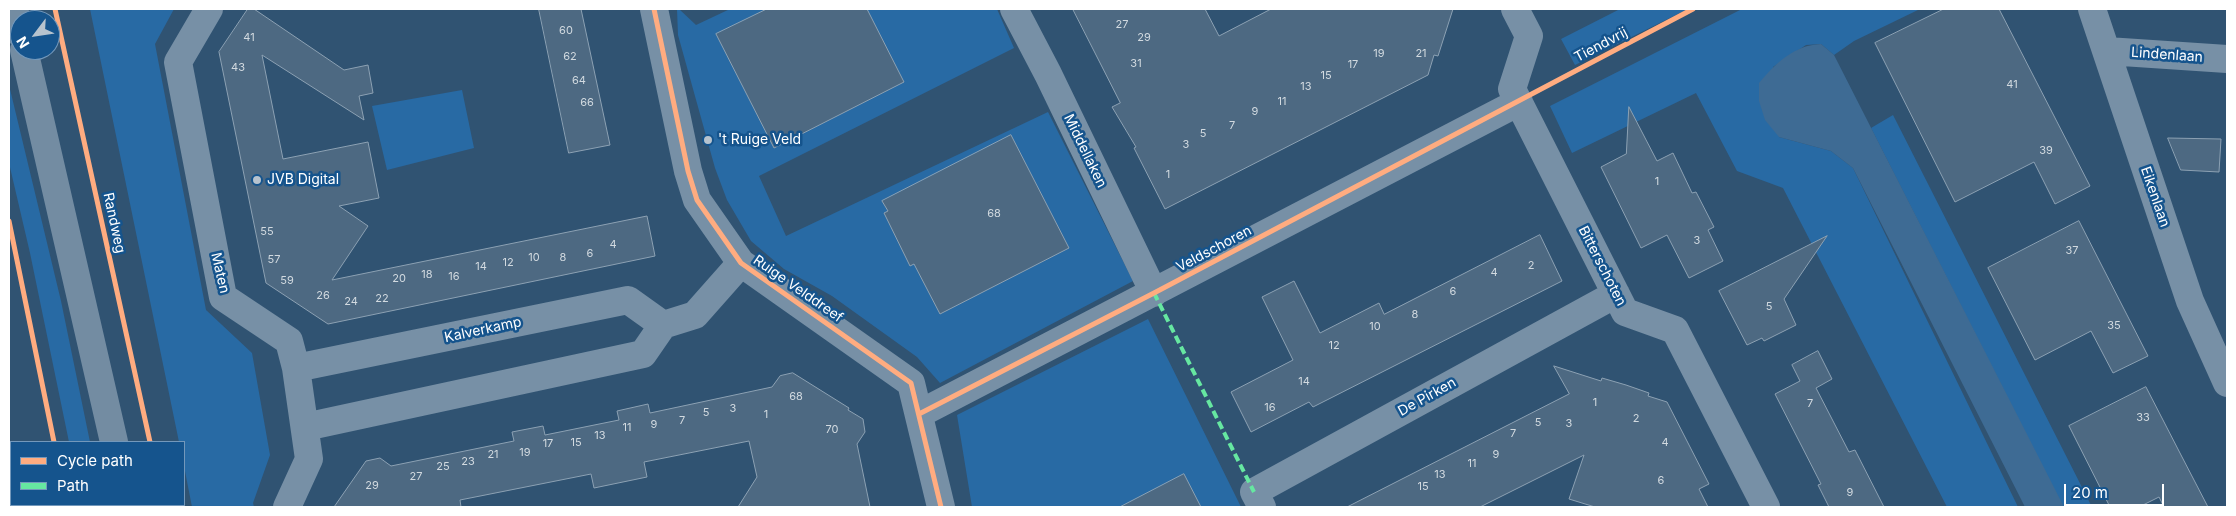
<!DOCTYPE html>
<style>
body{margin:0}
#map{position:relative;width:2236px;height:516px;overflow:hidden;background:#305372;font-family:Inter,sans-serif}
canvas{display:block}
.frame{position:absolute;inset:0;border:10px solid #fff;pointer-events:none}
.legend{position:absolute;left:10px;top:441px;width:175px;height:65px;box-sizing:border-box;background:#15548d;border:1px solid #7398bb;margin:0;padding:6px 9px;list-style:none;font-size:15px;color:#fff}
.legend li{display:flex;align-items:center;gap:10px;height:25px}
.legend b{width:25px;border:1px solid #7398bb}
.north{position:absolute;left:10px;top:10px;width:50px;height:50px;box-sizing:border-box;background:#15548d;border:1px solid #7398bb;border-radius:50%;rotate:239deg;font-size:14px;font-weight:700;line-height:20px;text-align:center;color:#fff}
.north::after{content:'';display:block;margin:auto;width:18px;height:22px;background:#b7c3ce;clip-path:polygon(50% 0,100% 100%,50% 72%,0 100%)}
.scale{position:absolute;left:2064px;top:484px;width:100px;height:22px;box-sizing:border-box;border:2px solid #fff;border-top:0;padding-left:6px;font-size:15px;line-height:18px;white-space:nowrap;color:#fff;-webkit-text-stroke:4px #15548d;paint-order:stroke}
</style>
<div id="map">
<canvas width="2236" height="516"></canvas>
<div class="frame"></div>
<ul class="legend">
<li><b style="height:6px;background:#ffac80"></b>Cycle path</li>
<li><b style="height:6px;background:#66e7a1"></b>Path</li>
</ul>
<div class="north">N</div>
<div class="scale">20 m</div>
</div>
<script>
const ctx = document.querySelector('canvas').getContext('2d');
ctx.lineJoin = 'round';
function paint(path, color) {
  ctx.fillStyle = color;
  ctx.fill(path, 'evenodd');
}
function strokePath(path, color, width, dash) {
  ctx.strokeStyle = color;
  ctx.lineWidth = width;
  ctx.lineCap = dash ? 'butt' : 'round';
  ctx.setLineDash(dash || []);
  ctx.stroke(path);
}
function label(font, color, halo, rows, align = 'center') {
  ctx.font = font + ' Inter,sans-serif';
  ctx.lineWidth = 5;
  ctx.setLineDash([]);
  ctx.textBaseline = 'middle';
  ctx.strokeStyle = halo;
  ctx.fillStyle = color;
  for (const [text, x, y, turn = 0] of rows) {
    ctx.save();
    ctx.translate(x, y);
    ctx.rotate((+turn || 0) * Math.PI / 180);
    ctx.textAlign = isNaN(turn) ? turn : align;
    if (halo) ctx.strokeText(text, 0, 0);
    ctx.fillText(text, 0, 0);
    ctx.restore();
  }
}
paint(new Path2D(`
 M90 9H174L155 44 206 310 252 353 270 455 253 503 254 507H192L184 466V442H179Z
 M677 9H679L696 25 730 9H997L1014 48 759 176 786 236 1048 112 1133 281 940 383 917 357 832 296 784 269 751 241 727 200 715 168 678 35Z
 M1620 9H1688L1575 65 1561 39Z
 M1742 9H1920L1854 41 1834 55 1821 44 1806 45 1773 67 1779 137 1831 151 1853 168 2018 507H1947L1783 188 1737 171 1696 93 1572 153 1550 106Z
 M9 85 61 301 90 442H69L30 253 9 163Z
 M462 90 474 148 387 170 372 106Z
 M1893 115 2092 507H2063L1871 128Z
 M1148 319 1241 507H972L957 415Z`), '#286aa4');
paint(new Path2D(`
 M1821 44 1834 55 2064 507H2025L1853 168 1831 151 1779 137 1765 120 1759 101V83C1775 64 1794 45 1821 44Z`), '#3e6b94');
const building = new Path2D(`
 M248 9H254L344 70 368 65 373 93 359 96 364 120 262 55 283 159 368 142 379 198 339 206 368 226 332 280 647 216 655 256 328 324 266 283 219 52Z
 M539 9H581L610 145 569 153Z
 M767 9H867L904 82 774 148 716 34Z
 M1073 9H1205L1219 36 1271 9H1453L1438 56 1434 55 1428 75 1165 209 1134 148 1136 147 1112 107 1120 103Z
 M1944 9H1999L2090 186 2055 204 2034 162 1955 202 1875 43Z
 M1629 107 1657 161 1673 153 1692 193 1696 192 1714 227 1708 230 1723 261 1689 278 1667 235 1641 248 1601 167 1626 154Z
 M1011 135 1069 248 940 314 914 264 910 266 884 213 888 211 882 201Z
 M2168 138 2221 139 2219 172 2181 170Z
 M2079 221 2148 356 2113 373 2091 331 2035 360 1988 268Z
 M1540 235 1562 281 1313 407 1309 402 1251 432 1231 392 1293 360 1262 297 1294 281 1320 333 1379 303 1384 314Z
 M1827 236 1784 299 1796 325 1764 341 1762 338 1747 345 1719 291Z
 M1818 351 1832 379 1816 388 1849 452 1855 450 1884 507H1829L1818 485 1821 484 1775 394 1800 381 1792 365Z
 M1554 366 1601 381 1602 378 1626 385 1649 393 1648 396 1667 402 1709 484 1699 489 1708 507H1595L1569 499 1584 455 1480 507H1347L1569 394Z
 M793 373 849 408 848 410 863 419 865 432 857 444 870 507H738L757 477 749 441 644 462 647 477 594 488 591 474 460 500 461 507H334L366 461 380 458 391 466 514 441 512 432 543 426 545 435 619 420 617 411 648 404 650 413 772 387 780 376Z
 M2146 387 2181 455 2208 507H2164L2159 497 2139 507H2110L2069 426Z
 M1184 474 1201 507H1120Z`);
paint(building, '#4d6982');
strokePath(building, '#8ca1b3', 1);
strokePath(new Path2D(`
 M209 9 178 62 223 297 289 341 296 368 309 459 287 507
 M654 9 688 171 697 200 741 263 911 383 941 507
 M1014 9 1048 74 1154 293
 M1515 9 1529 36 1512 89 1625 312 1675 330 1766 507
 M2092 9 2190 301 2227 383
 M2107 51 2227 59
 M296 368 628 300 663 325
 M919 414 1519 102
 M305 427 643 354 663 325 695 315 741 263
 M1262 507 1254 492 1616 294`), '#7790a6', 28);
strokePath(new Path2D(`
 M14 9 20 33
 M24 50 114 442
 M126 505 127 507`), '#738ca2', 28);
strokePath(new Path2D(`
 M1154 293 1254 492`), '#66e7a1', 4, [8, 4]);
strokePath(new Path2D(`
 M55 9 150 442
 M654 9 688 171 697 200 741 263 911 383 941 507
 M9 221 54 442
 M919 414 1154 293 1693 9`), '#ffac80', 5);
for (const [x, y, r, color] of [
 [708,140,5,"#b7c3ce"],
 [257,180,5,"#b7c3ce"]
]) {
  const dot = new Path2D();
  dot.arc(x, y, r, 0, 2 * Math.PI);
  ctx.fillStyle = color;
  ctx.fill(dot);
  strokePath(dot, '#15548d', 2);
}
label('11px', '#d2dae0', null, [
 ["27",1122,25],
 ["60",566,31],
 ["41",249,38],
 ["29",1144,38],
 ["19",1379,54],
 ["21",1421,54],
 ["62",570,57],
 ["31",1136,64],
 ["17",1353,65],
 ["43",238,68],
 ["15",1326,76],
 ["64",579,81],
 ["41",2012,85],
 ["13",1306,87],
 ["11",1282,102],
 ["66",587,103],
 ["9",1255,112],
 ["7",1232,126],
 ["5",1203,134],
 ["3",1186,145],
 ["39",2046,151],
 ["1",1168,175],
 ["1",1657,182],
 ["68",994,214],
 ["55",267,232],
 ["3",1697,241],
 ["4",613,245],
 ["37",2072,251],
 ["6",590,254],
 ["10",534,258],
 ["8",563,258],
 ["57",274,260],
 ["12",508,263],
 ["2",1531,266],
 ["14",481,267],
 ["4",1494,273],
 ["18",427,275],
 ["16",454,277],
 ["20",399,279],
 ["59",287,281],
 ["6",1453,292],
 ["26",323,296],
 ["22",382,299],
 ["24",351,302],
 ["5",1769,307],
 ["8",1415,315],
 ["35",2114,326],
 ["10",1375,327],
 ["12",1334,346],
 ["14",1304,382],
 ["68",796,397],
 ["1",1595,403],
 ["7",1810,404],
 ["16",1270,408],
 ["3",733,409],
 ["5",706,413],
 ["1",766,415],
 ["33",2143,418],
 ["2",1636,419],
 ["7",682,421],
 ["5",1538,423],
 ["3",1569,424],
 ["9",654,425],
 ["11",627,428],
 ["70",832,430],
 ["7",1513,434],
 ["13",600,436],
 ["15",576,443],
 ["4",1665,443],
 ["17",548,444],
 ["19",525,453],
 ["21",493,455],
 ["9",1496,455],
 ["23",468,462],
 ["11",1472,464],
 ["25",443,467],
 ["13",1440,475],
 ["27",416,477],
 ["6",1661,481],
 ["29",372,486],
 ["15",1423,487],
 ["9",1850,493]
]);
label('14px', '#fff', '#15548d', [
 ["Tiendvrij",1601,45,-28],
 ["Lindenlaan",2167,55,4],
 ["Middellaken",1085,151,64],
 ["Eikenlaan",2155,197,71],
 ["Randweg",114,223,78],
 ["Veldschoren",1214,249,-28],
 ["Bitterschoten",1602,266,63],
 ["Maten",220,273,77],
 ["Ruige Velddreef",798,289,35],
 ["Kalverkamp",483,330,-12],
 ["De Pirken",1427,397,-29]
]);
label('14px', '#fff', '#15548d', [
 ["'t Ruige Veld",718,140],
 ["JVB Digital",267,180]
], 'left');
</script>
